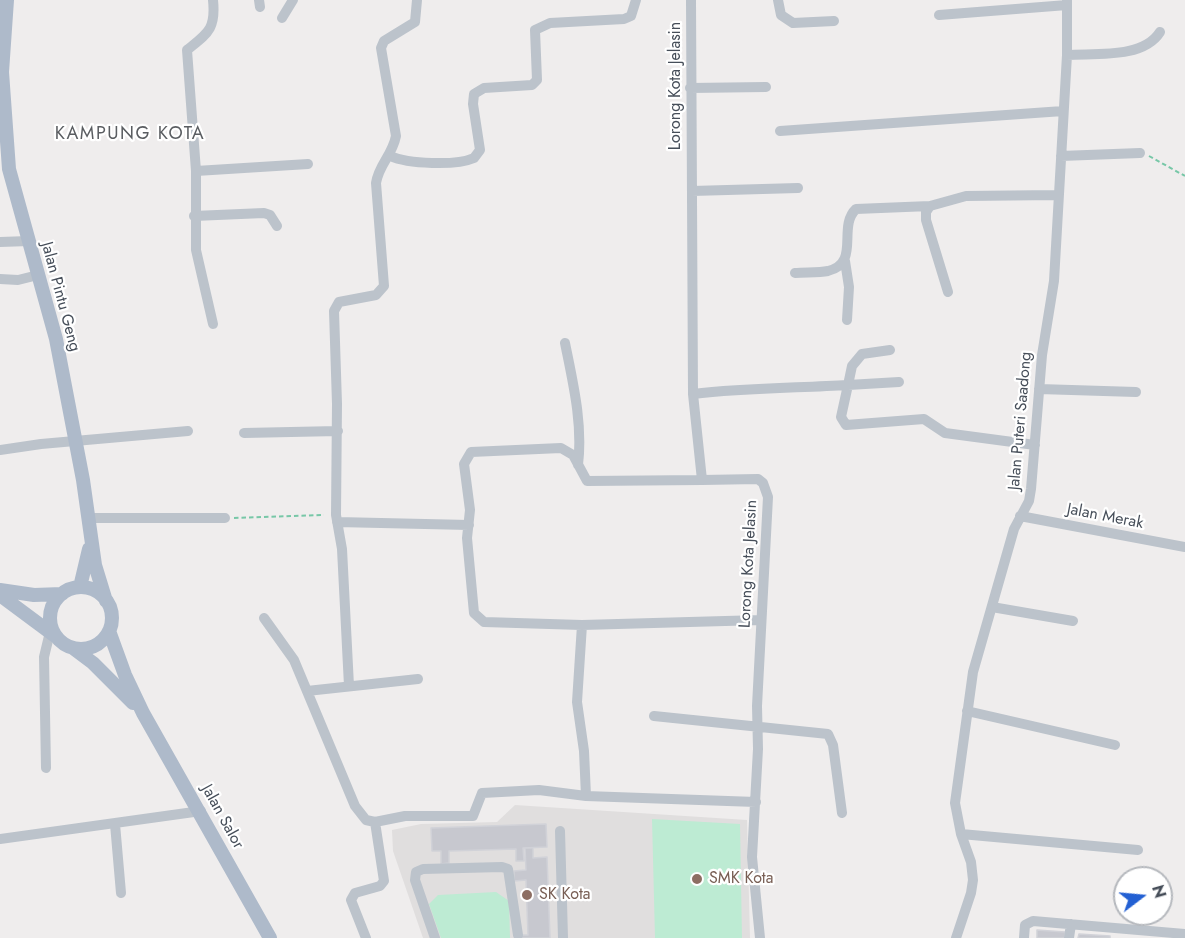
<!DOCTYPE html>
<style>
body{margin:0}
#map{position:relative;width:1185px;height:938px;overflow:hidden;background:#efeded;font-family:Jost,sans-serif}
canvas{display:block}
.north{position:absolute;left:1113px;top:866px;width:60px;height:60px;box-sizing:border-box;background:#fff;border:2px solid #b5b8bd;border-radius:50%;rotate:74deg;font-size:16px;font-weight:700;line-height:24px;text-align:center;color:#464e59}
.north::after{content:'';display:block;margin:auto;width:21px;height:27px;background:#2360d3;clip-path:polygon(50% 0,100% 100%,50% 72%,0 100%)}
</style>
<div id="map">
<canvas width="1185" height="938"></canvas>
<div class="north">N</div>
</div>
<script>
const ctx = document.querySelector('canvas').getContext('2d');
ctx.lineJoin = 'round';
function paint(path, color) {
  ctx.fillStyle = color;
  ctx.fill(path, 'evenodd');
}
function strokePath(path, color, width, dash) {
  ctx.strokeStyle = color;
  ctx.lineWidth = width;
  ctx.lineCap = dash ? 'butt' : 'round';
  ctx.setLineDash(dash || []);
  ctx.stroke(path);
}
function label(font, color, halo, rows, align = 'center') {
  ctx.font = font + ' Jost,sans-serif';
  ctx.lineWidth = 4.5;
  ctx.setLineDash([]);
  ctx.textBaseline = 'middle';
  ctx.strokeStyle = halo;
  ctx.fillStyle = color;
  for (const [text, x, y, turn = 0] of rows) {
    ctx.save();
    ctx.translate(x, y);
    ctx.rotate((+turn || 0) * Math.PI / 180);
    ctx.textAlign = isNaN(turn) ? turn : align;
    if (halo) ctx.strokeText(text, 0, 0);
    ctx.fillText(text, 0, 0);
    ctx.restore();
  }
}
paint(new Path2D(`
 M515 805 747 820 750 938H423L393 851 392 830 421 824 497 822Z`), '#e0dede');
paint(new Path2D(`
 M652 819 740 824 742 938H655Z
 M496 892 509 901 510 938H441L429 904 438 895Z`), '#bdebd3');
const building = new Path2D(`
 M546 824 547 847 523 848 524 861H516V849L449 851V863L441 864V851H432L431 828Z
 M525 848H533V858L547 857 550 938H515V935H528L526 880 514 881V871L526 870Z
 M1037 930 1065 932V938H1037Z
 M1079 934 1110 936V938H1078Z`);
paint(building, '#c7c8cf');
strokePath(building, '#d1d2d8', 1.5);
strokePath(new Path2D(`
 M1149 156 1185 176
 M234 518 324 515`), '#77c7a7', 2, [4.5, 3]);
strokePath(new Path2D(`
 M213 0C216 29 208 33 187 50L196 171V250L213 324
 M259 0 260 7
 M691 0 693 394 702 480 758 479 763 483 768 497 757 706 758 749 752 857 760 938
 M778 0 781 15 793 23 834 21
 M939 15 1067 5
 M282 18 293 0
 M1067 55C1095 53 1143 59 1160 32
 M690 88 766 87
 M780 131 1063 111
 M390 156C408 164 456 166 474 158L480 150 473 104 474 94 484 88 532 85 537 80 535 30 550 23 624 19 631 16 636 0
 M1061 156 1140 153
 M196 171 308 164
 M692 191 798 188
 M194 216 264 213 270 215 277 226
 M0 242 29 241
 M845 261 849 287 847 320
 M795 273C805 272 818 273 828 271 861 263 837 227 856 209L930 206
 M0 279 18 280 38 275
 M948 292 926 220V212L930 206 966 196 1057 195
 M565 343C573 383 583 424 578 465
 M890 350 862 354 852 366 848 385 899 382
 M1039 389 1136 392
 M693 394C744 388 796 388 848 385L841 417 846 425 924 419 945 433 1035 445
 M244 433 338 431
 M0 450 41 444 188 431
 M702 480 587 481 573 455 561 448 471 452 464 464 470 510 467 538 474 613 484 622 582 625 761 620
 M1020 516 1185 547
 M88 518H225
 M337 522 469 525
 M992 607 1073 621
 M264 618 294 660 355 806 366 820 375 822 405 816H473L482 793 539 790 586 796 756 802
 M582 625 577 702 584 751 586 796
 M349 686 342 549 336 515 337 404 334 311 339 302 376 295 384 286 376 183C379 164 392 156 396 136L381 48 384 41 415 22 417 0
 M307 691 418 679
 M967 711 1115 745
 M654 716 828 734 833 745 842 813
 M46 768 44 657 50 632
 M115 824 121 893
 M560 831 563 938
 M961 834 1138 850
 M0 839 201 811
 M366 938 351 900 355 893 380 886 384 881 375 822
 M435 938 415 880 416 872 423 869 502 867 508 869 518 935
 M956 938 971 893 973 880 971 862 961 834 955 803 973 672 1014 529 1029 501 1031 489 1042 355 1054 281 1067 55V0
 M1024 938 1025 925 1033 921 1185 934
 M1069 938 1071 924`), '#bcc3cb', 10);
strokePath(new Path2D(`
 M7 0 2 72 9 169 56 339 83 480 95 565 106 601
 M80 587 89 549
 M50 618a31 31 0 1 1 62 0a31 31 0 1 1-62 0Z
 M0 590 34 595 62 594
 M0 595 55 636
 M109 631 125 675 143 713 270 938
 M73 648 93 663 133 703`), '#aebaca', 14);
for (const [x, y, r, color] of [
 [697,879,6,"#8d6e63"],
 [527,895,6,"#8d6e63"]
]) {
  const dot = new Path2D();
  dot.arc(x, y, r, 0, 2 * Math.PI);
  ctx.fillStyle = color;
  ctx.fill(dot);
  strokePath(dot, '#fff', 2);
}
label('16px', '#464e59', '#fff', [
 ["Lorong Kota Jelasin",676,86,-90],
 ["Jalan Pintu Geng",60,297,75],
 ["Jalan Puteri Saadong",1021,421,-85],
 ["Jalan Merak",1105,517,11],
 ["Lorong Kota Jelasin",749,564,-87],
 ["Jalan Salor",222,817,61]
]);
label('16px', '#785e54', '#fff', [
 ["SMK Kota",709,879],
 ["SK Kota",539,895]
], 'left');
ctx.letterSpacing = '1.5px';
label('18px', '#5a5d61', '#fff', [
 ["KAMPUNG KOTA",130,135]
]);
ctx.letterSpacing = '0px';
</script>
